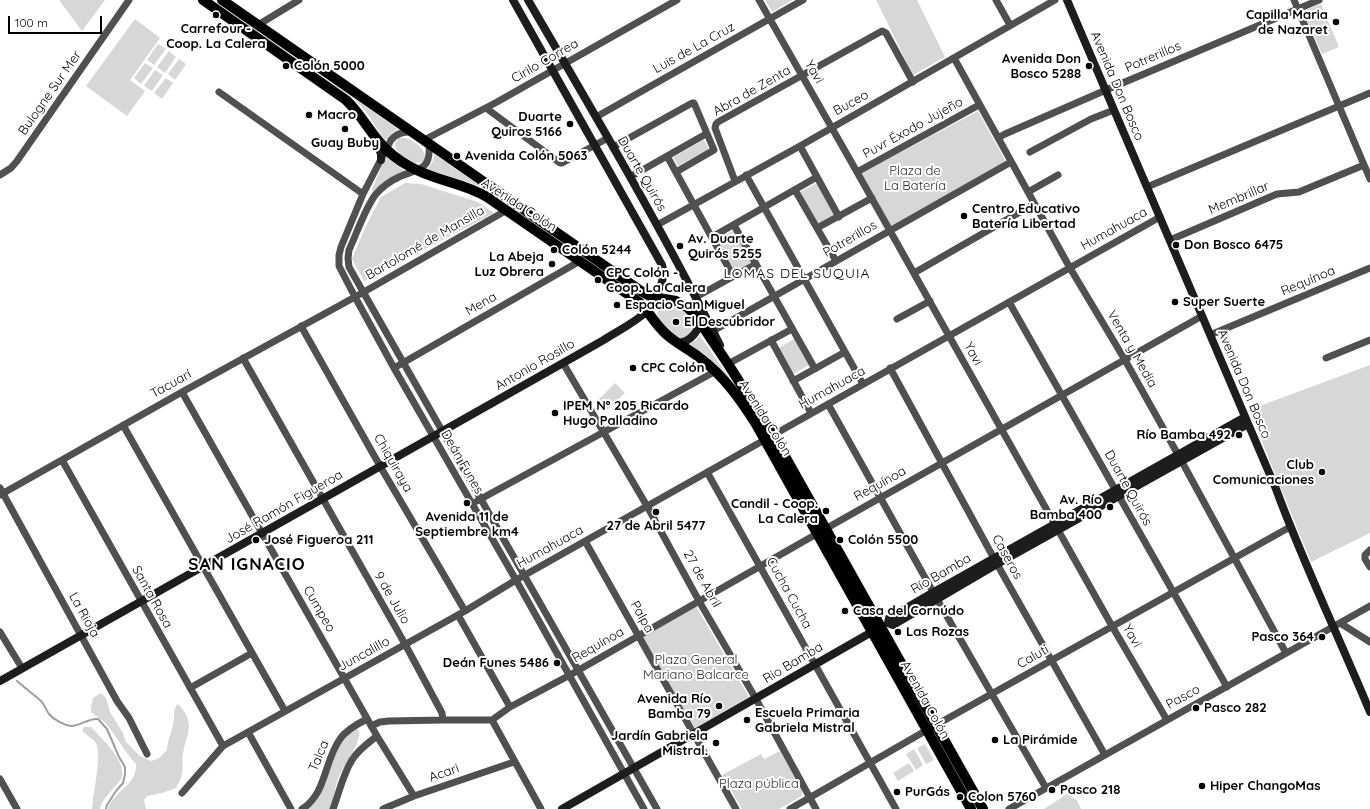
<!DOCTYPE html>
<meta charset="utf-8">
<style>
body{margin:0}
#map{position:relative;width:1370px;height:809px;overflow:hidden;background:#fff;font-family:Quicksand,sans-serif}
canvas{display:block}
.scale{position:absolute;left:8px;top:16px;width:94px;height:18px;box-sizing:border-box;border:2px solid #000;border-top:0;padding-left:5px;font-size:12px;line-height:14px;white-space:nowrap;color:#000;-webkit-text-stroke:3px #fff;paint-order:stroke}
</style>
<div id="map">
<canvas width="1370" height="809"></canvas>
<div class="scale">100 m</div>
</div>
<script>
const ctx = document.querySelector('canvas').getContext('2d');
ctx.lineJoin = 'round';
function paint(path, color) {
  ctx.fillStyle = color;
  ctx.fill(path, 'evenodd');
}
function strokePath(path, color, width, dash) {
  ctx.strokeStyle = color;
  ctx.lineWidth = width;
  ctx.lineCap = dash ? 'butt' : 'round';
  ctx.setLineDash(dash || []);
  ctx.stroke(path);
}
function label(font, color, halo, rows, align = 'center') {
  ctx.font = font + ' Quicksand,sans-serif';
  ctx.lineWidth = 4;
  ctx.setLineDash([]);
  ctx.textBaseline = 'middle';
  ctx.strokeStyle = halo;
  ctx.fillStyle = color;
  for (const [text, x, y, turn = 0] of rows) {
    ctx.save();
    ctx.translate(x, y);
    ctx.rotate((+turn || 0) * Math.PI / 180);
    ctx.textAlign = isNaN(turn) ? turn : align;
    if (halo) ctx.strokeText(text, 0, 0);
    ctx.fillText(text, 0, 0);
    ctx.restore();
  }
}
paint(new Path2D(`
 M59 0H105L82 31Z
 M765 0H793L772 12Z
 M876 0H917L945 57 913 75Z
 M1321 4 1339 47 1322 54 1303 11Z
 M135 19 160 38 130 80 145 91 127 116 86 86Z
 M158 44 166 49 154 65 147 60Z
 M169 51 176 57 165 73 157 67Z
 M179 59 186 64 175 80 168 74Z
 M145 63 153 68 141 84 134 78Z
 M155 70 163 75 152 91 144 86Z
 M166 78 173 83 162 99 154 93Z
 M352 97 398 129 393 132 385 141 366 112Z
 M978 111 1006 162 891 226 862 173Z
 M399 138C408 136 425 147 425 157L423 162 414 163C406 158 395 154 395 143Z
 M704 140 709 149 678 166 673 157Z
 M434 154 484 188C465 180 446 177 427 170L433 161Z
 M386 156 405 171C391 176 382 183 373 193L372 189Z
 M405 183 421 184 478 202 494 213 364 281 352 259 365 228 381 197Z
 M817 183 835 215 817 224 800 192Z
 M734 230 752 262 735 272 717 240Z
 M670 305C681 307 702 321 689 334 686 337 682 338 678 339 669 330 642 309 670 305Z
 M700 336 743 397C726 378 711 359 689 344L695 341Z
 M794 339 809 365 793 374 779 348Z
 M1370 365V533L1311 562 1249 410Z
 M615 383 625 393 606 411 596 402Z
 M696 606 749 697 695 728 642 637Z
 M101 693 106 698 110 712 123 733 126 742 140 756 151 761 159 758 167 750C167 742 171 734 173 725 175 718 172 710 178 704 196 722 187 733 183 753 181 760 184 768 182 774 181 779 178 784 176 788L162 793 147 796 144 800 146 809H108C113 790 137 787 136 764 125 752 118 739 108 726 103 720 97 717 91 712V707L93 698Z
 M84 727H91C101 738 125 759 122 776 121 781 115 786 111 791 107 796 101 802 100 809H92C93 795 101 757 97 746 95 738 86 737 82 730Z
 M357 729 359 730C361 746 343 764 338 779 335 788 333 799 331 809H308C311 806 315 804 317 800 321 795 321 789 323 783 330 763 338 737 357 729Z
 M925 744 934 760 926 764 917 748Z
 M914 749 923 765 916 770 906 754Z
 M780 751 802 791V796L779 809H742L722 775 761 754 764 759Z
 M909 763 914 771 898 781 893 773Z
 M1067 794 1077 800 1081 809H1044Z`), '#d7d7d7');
strokePath(new Path2D(`
 M17 681C25 688 33 694 41 701 45 705 46 710 49 714 54 720 64 725 71 726 81 726 88 718 98 719L107 729 119 757 125 767V774L123 783 116 791 107 805 106 809`), '#9e9e9e', 2);
const primary = new Path2D(`
 M203 0 346 100C360 113 369 131 382 145 390 154 400 161 409 166 434 181 462 182 487 197L639 302C649 312 655 324 665 333 675 343 689 349 700 358 724 376 740 399 756 424L971 809
 M222 0 641 291 652 297 676 301 688 308 695 315 728 364 773 435 983 809`);
strokePath(primary, '#dbdbdb', 11);
strokePath(new Path2D(`
 M759 0 857 172 1112 626 1167 720
 M996 0 1010 25
 M1294 0 1370 179
 M258 25 299 0
 M954 58 1070 268 1125 360 1181 460 1286 653
 M219 92 363 194
 M486 108 560 163H562L608 138
 M596 117 803 0
 M411 132C403 132 397 133 391 140L363 194 341 247 339 255V266L355 297 394 368 516 580 644 809
 M998 138 1005 134 1106 90 1319 0
 M424 140 497 102 677 0
 M429 144C431 169 421 168 401 176 392 180 382 187 376 194 365 208 357 233 349 250L348 258 349 267 657 809
 M800 146 839 217
 M613 147 692 103H694L714 150 676 172
 M1030 152 1091 119 1114 110
 M667 156 733 276
 M857 172 979 105
 M0 175 11 168 17 161 129 0
 M746 175 863 384
 M630 177 706 134
 M735 181 715 128 716 124 718 122 882 31 886 33 913 82
 M1147 187 1370 93
 M795 190 836 261
 M1028 192 1058 175
 M657 225 800 146 1055 0
 M734 225 815 369
 M817 228 872 198
 M712 237 817 177
 M1170 240 1277 194 1299 192 1364 165
 M914 273 1034 204
 M696 297 756 264
 M1009 302 1227 687
 M897 319 930 301
 M301 326 380 466 465 611
 M709 328 713 331 1011 162
 M1210 335 1370 268
 M771 340 811 413
 M243 358 405 644 442 713 443 720H492L541 809
 M1326 358 1370 340
 M563 363 647 506 699 601 756 699 816 809
 M728 364 792 329
 M394 368 580 261
 M890 368 997 564 1105 755
 M793 381 845 352
 M182 392 377 736 414 796
 M828 404 937 599 1046 788
 M123 425 285 711
 M62 460 223 746
 M707 472 896 809
 M0 488 117 701 129 718 147 754
 M0 495 182 392 355 297 507 210
 M477 501 716 371
 M585 541 736 809
 M1370 550 1365 555V559L1370 567
 M458 615 510 707
 M1340 623 1370 642
 M0 632 22 668
 M190 688 252 653
 M492 720 510 707 570 675 834 524 1202 316
 M371 726 380 722 389 721 443 720
 M248 732 291 809
 M0 779 17 809
 M182 793 223 746 465 611 516 580 1160 217
 M302 809C326 795 324 761 340 739 346 730 357 724 367 719
 M333 809C339 793 343 774 352 760 358 750 368 743 377 736
 M383 809 414 796 514 762
 M790 809 927 730 1290 527
 M1009 809 1370 606`), '#505050', 7);
strokePath(new Path2D(`
 M528 0C594 113 661 227 720 345
 M1067 0 1276 489C1304 565 1339 637 1370 712
 M376 141 381 154V160
 M678 343C692 342 698 330 703 318
 M888 623 889 618 934 592 1245 417
 M888 623 893 625 997 564 1248 424
 M0 681 602 341C617 331 635 323 647 311 653 305 656 297 659 289 663 281 665 274 662 265L513 0
 M562 809 877 629`), '#1d1d1d', 8);
strokePath(primary, '#000', 10);
for (const [x, y, r, color] of [
 [216,15,4,"#000"],
 [1336,22,4,"#000"],
 [286,66,4,"#000"],
 [1089,66,4,"#000"],
 [309,115,4,"#000"],
 [570,124,4,"#000"],
 [345,129,4,"#000"],
 [457,156,4,"#000"],
 [964,216,4,"#000"],
 [1176,245,4,"#000"],
 [680,246,4,"#000"],
 [554,250,4,"#000"],
 [552,264,4,"#000"],
 [598,280,4,"#000"],
 [1175,302,4,"#000"],
 [617,305,4,"#000"],
 [676,322,4,"#000"],
 [633,368,4,"#000"],
 [555,413,4,"#000"],
 [1239,435,4,"#000"],
 [1322,472,4,"#000"],
 [467,503,4,"#000"],
 [1110,507,4,"#000"],
 [826,511,4,"#000"],
 [656,512,4,"#000"],
 [256,540,4,"#000"],
 [840,540,4,"#000"],
 [845,611,4,"#000"],
 [898,632,4,"#000"],
 [1322,637,4,"#000"],
 [557,663,4,"#000"],
 [719,706,4,"#000"],
 [1196,708,4,"#000"],
 [747,720,4,"#000"],
 [995,740,4,"#000"],
 [716,743,4,"#000"],
 [1202,786,4,"#000"],
 [1052,790,4,"#000"],
 [897,792,4,"#000"],
 [960,797,4,"#000"]
]) {
  const dot = new Path2D();
  dot.arc(x, y, r, 0, 2 * Math.PI);
  ctx.fillStyle = color;
  ctx.fill(dot);
  strokePath(dot, '#fff', 1.5);
}
label('bold 13px', '#000', '#fff', [
 ["Capilla Maria",1328,15,"right"],
 ["de Nazaret",1328,30,"right"],
 ["Carrefour -",216,29,"center"],
 ["Coop. La Calera",216,44,"center"],
 ["Avenida Don",1081,59,"right"],
 ["Bosco 5288",1081,74,"right"],
 ["Colón 5000",294,66],
 ["Macro",317,115],
 ["Duarte",562,117,"right"],
 ["Quiros 5166",562,132,"right"],
 ["Guay Buby",345,143,"center"],
 ["Avenida Colón 5063",465,156],
 ["Centro Educativo",972,209],
 ["Batería Libertad",972,224],
 ["Av. Duarte",688,239],
 ["Quirós 5255",688,254],
 ["Don Bosco 6475",1184,245],
 ["Colón 5244",562,250],
 ["La Abeja",544,257,"right"],
 ["Luz Obrera",544,272,"right"],
 ["CPC Colón -",606,273],
 ["Coop. La Calera",606,288],
 ["Super Suerte",1183,302],
 ["Espacio San Miguel",625,305],
 ["El Descubridor",684,322],
 ["CPC Colón",641,368],
 ["IPEM Nº 205 Ricardo",563,406],
 ["Hugo Palladino",563,421],
 ["Río Bamba 492",1231,435,"right"],
 ["Club",1314,465,"right"],
 ["Comunicaciones",1314,480,"right"],
 ["Av. Río",1102,500,"right"],
 ["Bamba 400",1102,515,"right"],
 ["Candil - Coop.",818,504,"right"],
 ["La Calera",818,519,"right"],
 ["Avenida 11 de",467,517,"center"],
 ["Septiembre km4",467,532,"center"],
 ["27 de Abril 5477",656,526,"center"],
 ["José Figueroa 211",264,540],
 ["Colón 5500",848,540],
 ["Casa del Cornúdo",853,611],
 ["Las Rozas",906,632],
 ["Pasco 364",1314,637,"right"],
 ["Deán Funes 5486",549,663,"right"],
 ["Avenida Río",711,699,"right"],
 ["Bamba 79",711,714,"right"],
 ["Pasco 282",1204,708],
 ["Escuela Primaria",755,713],
 ["Gabriela Mistral",755,728],
 ["Jardín Gabriela",708,736,"right"],
 ["Mistral.",708,751,"right"],
 ["La Pirámide",1003,740],
 ["Hiper ChangoMas",1210,786],
 ["Pasco 218",1060,790],
 ["PurGás",905,792],
 ["Colon 5760",968,797]
], 'left');
label('13px', '#000', '#fff', [
 ["Luis de La Cruz",694,48,-29],
 ["Potrerillos",1153,57,-23],
 ["Cirilo Correa",545,61,-30],
 ["Yavi",814,72,60],
 ["Avenida Don Bosco",1117,86,67],
 ["Abra de Zenta",752,91,-30],
 ["Bulogne Sur Mer",50,93,-55],
 ["Buceo",851,103,-29],
 ["Puvr Éxodo Jujeño",913,128,-29],
 ["Duarte Quirós",642,174,60],
 ["Membrillar",1239,198,-23],
 ["Avenida Colón",519,205,33],
 ["Humahuaca",1114,229,-29],
 ["Potrerillos",850,239,-30],
 ["Bartolomé de Mansilla",425,243,-30],
 ["Requínoa",1308,281,-23],
 ["Mena",481,304,-30],
 ["Venta y Media",1132,349,60],
 ["Yavi",973,354,61],
 ["Antonio Rosillo",535,365,-30],
 ["Tacuarí",171,384,-29],
 ["Avenida Don Bosco",1244,384,67],
 ["Humahuaca",832,388,-29],
 ["Avenida Colón",765,418,58],
 ["Deán Funes",462,462,60],
 ["Chiquiraya",393,463,60],
 ["Requínoa",880,484,-29],
 ["Duarte Quirós",1128,488,61],
 ["José Ramón Figueroa",284,507,-30],
 ["Humahuaca",550,547,-29],
 ["Caseros",1007,557,61],
 ["Río Bamba",941,574,-30],
 ["27 de Abril",702,579,61],
 ["Cucha Cucha",789,593,61],
 ["Santa Rosa",152,597,61],
 ["9 de Julio",392,598,60],
 ["Cumpeo",319,609,60],
 ["La Rioja",84,615,61],
 ["Palpa",642,617,61],
 ["Yavi",1132,636,60],
 ["Requínoa",598,645,-30],
 ["Juncalillo",364,654,-29],
 ["Caluti",1033,657,-30],
 ["Rio Bamba",793,663,-31],
 ["Pasco",1183,697,-29],
 ["Avenida Colón",925,700,61],
 ["Talca",319,756,-67],
 ["Acari",444,773,-19]
]);
label('13px', '#2e2e2e', '#fff', [
 ["Plaza de",915,171],
 ["La Batería",915,186],
 ["Plaza General",696,660],
 ["Mariano Balcarce",696,675],
 ["Plaza pública",759,784]
]);
ctx.letterSpacing = '1px';
label('14px', '#000', '#fff', [
 ["LOMAS DEL SUQUIA",797,274]
]);
ctx.letterSpacing = '0px';
ctx.letterSpacing = '1px';
label('bold 17px', '#000', '#fff', [
 ["SAN IGNACIO",247,565]
]);
ctx.letterSpacing = '0px';
</script>
